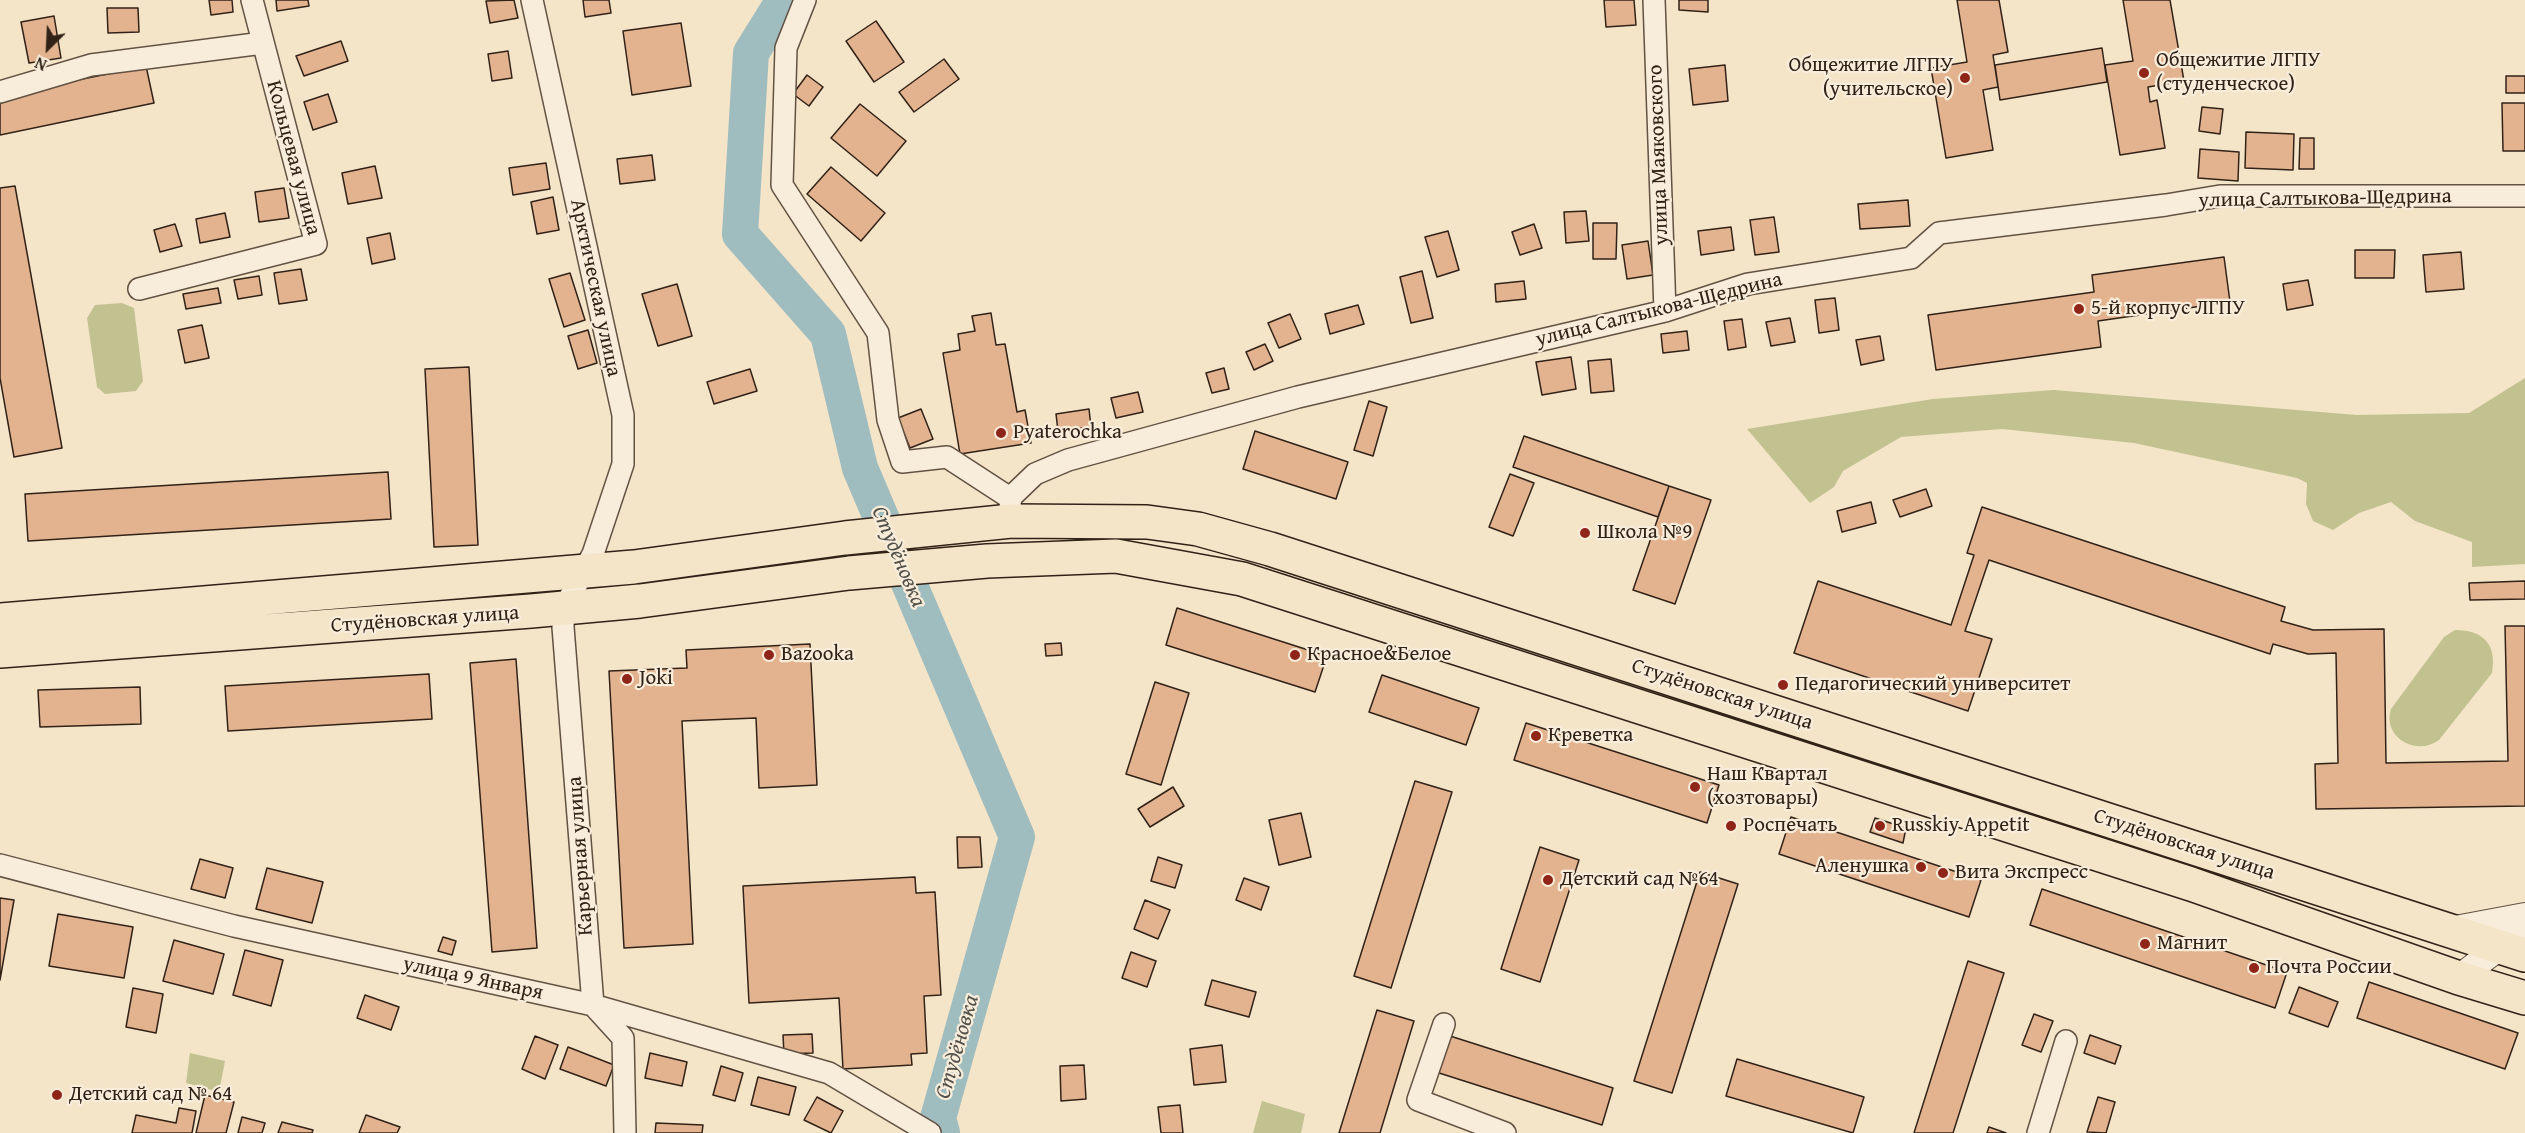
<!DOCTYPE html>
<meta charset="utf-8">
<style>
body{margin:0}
#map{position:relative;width:2525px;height:1133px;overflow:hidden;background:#f4e4c8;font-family:"Gentium Book Plus",serif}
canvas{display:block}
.north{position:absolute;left:18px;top:18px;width:60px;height:60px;-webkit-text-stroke:4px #f8eddb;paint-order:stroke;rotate:204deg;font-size:16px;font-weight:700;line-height:24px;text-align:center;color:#312217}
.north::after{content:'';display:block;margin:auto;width:21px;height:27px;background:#312217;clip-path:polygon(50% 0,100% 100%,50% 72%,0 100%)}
</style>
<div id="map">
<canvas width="2525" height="1133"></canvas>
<div class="north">N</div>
</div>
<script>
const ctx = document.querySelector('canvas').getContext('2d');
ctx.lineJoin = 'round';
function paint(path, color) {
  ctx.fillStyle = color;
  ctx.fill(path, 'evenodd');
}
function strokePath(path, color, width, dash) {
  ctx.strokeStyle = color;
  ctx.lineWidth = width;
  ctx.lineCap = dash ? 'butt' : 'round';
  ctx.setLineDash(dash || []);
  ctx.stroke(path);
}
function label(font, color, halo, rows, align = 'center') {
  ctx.font = font + ' "Gentium Book Plus",serif';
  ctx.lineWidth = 4.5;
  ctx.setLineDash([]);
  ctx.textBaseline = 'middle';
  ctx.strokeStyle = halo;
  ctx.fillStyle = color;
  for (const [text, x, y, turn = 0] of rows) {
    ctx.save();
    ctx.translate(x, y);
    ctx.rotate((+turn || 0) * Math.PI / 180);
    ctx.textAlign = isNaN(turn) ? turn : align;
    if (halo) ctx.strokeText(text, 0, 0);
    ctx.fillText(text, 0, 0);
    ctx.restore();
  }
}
paint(new Path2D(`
 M122 303 134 308 143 381 136 391 105 394 97 387 87 318 95 305Z
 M2525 378V564L2472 567V542L2415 521 2391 502 2359 513 2333 530 2313 521 2306 504 2307 483 2297 478 2134 443 2002 429 1901 437 1843 471 1834 487 1810 503 1747 429 1933 399 2054 390 2357 415 2469 413Z
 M2455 630C2484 630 2497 645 2492 673L2439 740C2416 757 2382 737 2391 709L2444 637Z
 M190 1053 225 1061 219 1092 186 1083Z
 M1262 1101 1305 1114 1301 1133H1253Z`), '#c2c291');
strokePath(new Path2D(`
 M784 0 751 53 740 234 828 334 860 468 1017 837 938 1118 942 1133`), '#9fbcbf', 36);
const building = new Path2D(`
 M209 0H232L233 12 211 15Z
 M276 0H308L309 6 277 11Z
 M514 0 518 18 490 23 486 1Z
 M583 0H609L611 13 585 17Z
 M1604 0H1634L1636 25 1606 27Z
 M1679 0H1708V12L1679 10Z
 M1957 0H1999L2008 52 1993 55 1998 87 1983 90 1993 150 1946 158 1931 68 1967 62Z
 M2123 0H2170L2184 81 2148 87 2150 102 2157 100 2165 148 2120 155 2105 65 2133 61Z
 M107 8H138L139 32 108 33Z
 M54 16 61 58 29 63 21 22Z
 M876 21 904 62 874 82 846 41Z
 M681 23 691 86 632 95 623 31Z
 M341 41 348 61 304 76 296 56Z
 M2102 48 2107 82 2000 100 1995 65Z
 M508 51 512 78 492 81 488 54Z
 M944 59 959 79 914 112 899 92Z
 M1725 65 1728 101 1693 105 1689 69Z
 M146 66 154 103 0 135V96Z
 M807 75 823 87 809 106 793 94Z
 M2506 76H2525V93H2506Z
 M328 94 337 122 313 130 304 102Z
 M2502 103H2525V151H2503Z
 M860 104 906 141 877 176 831 138Z
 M2202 107 2223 109 2220 134 2199 131Z
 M2246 132 2294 134 2293 170 2245 168Z
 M2300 138H2314V169H2299Z
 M2200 149 2239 152 2238 181 2198 178Z
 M652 155 655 180 620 184 617 159Z
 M546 163 550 189 513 195 509 168Z
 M375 166 382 198 348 204 342 173Z
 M831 167 885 213 861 241 807 194Z
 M15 186 62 448 14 457 0 378V188Z
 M284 188 289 218 259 222 255 192Z
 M553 197 559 230 537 234 531 202Z
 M1908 200 1910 226 1860 229 1858 204Z
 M1586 211 1589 241 1566 243 1564 212Z
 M225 213 230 237 200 243 196 219Z
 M1774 217 1779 252 1755 255 1750 220Z
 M1593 223H1617L1616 259H1593Z
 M175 224 182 246 160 252 154 230Z
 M1534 224 1542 248 1520 255 1512 232Z
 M1731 227 1734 250 1701 255 1698 231Z
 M1448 231 1459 270 1437 277 1425 237Z
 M390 233 395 259 372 264 367 238Z
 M1648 241 1653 275 1627 279 1622 245Z
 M2355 250H2395L2394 278H2355Z
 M2461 252 2464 289 2426 292 2423 255Z
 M2224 257 2230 302 2098 321 2101 347 1936 370 1928 315 2094 292 2092 275Z
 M301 269 307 300 279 304 274 273Z
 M1422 271 1433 318 1411 323 1400 277Z
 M570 273 585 320 564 327 549 279Z
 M259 276 262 295 238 299 234 280Z
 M2308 280 2313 305 2287 310 2283 284Z
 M1524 281 1526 299 1496 302 1495 284Z
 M677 284 692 336 658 346 642 294Z
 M218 288 221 303 186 309 183 294Z
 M1835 298 1839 330 1819 333 1815 300Z
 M1358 305 1364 324 1330 334 1325 314Z
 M991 313 996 345 1005 344 1017 412 1025 410 1031 443 960 454 943 353 960 350 958 334 975 331 972 316Z
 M1290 314 1301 339 1279 348 1268 323Z
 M1790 318 1795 342 1771 346 1766 322Z
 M1742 319 1746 347 1728 350 1724 321Z
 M202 325 209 358 185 363 178 330Z
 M588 330 597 363 578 369 568 336Z
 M1687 331 1689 350 1663 353 1661 334Z
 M1880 336 1884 360 1861 365 1856 340Z
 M1265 344 1273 361 1254 370 1246 352Z
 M1571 357 1576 389 1542 395 1536 362Z
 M1611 359 1614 391 1591 393 1588 361Z
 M469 367 478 545 434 547 425 369Z
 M1224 368 1229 389 1212 393 1206 373Z
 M750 369 757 391 714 404 707 382Z
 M1138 392 1143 412 1116 418 1111 398Z
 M1369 401 1387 407 1373 456 1354 450Z
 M921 409 933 439 910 448 898 418Z
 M1089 409 1091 427 1058 431 1056 414Z
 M1255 431 1348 462 1336 499 1243 469Z
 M1524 436 1669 486 1658 517 1513 467Z
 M388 472 391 519 28 541 25 494Z
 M1510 474 1534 483 1513 536 1489 527Z
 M1669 486 1711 500 1675 604 1633 590Z
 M1926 489 1932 506 1900 517 1893 500Z
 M1871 502 1876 523 1842 532 1837 511Z
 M1982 507 2285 607 2281 621 2313 630 2384 629 2386 763 2508 761 2505 626H2525V806L2316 809 2315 764 2338 763 2336 653 2308 654 2273 644 2270 654 1989 560 1965 631 1992 639 1968 711 1794 653 1818 581 1951 625 1974 555 1967 553Z
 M2525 581V599L2470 600 2469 583Z
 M1177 608 1327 656 1315 692 1166 645Z
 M1061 643 1062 655 1046 656 1045 644Z
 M810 644 817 785 759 788 756 718 682 721 693 944 624 948 609 671 687 668 686 650Z
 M516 659 537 948 492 952 470 663Z
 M429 674 432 719 228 731 225 686Z
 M1382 675 1479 708 1466 745 1369 712Z
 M1155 682 1189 693 1161 785 1126 774Z
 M140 687 141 724 40 727 38 690Z
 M1526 723 1719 785 1707 823 1514 760Z
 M1415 781 1452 792 1391 988 1354 976Z
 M1173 787 1184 806 1150 827 1138 809Z
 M1301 813 1311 857 1279 865 1269 820Z
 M1791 817 1981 880 1969 917 1779 854Z
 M1875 818 1906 828 1903 843 1870 832Z
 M957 837H980L982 867 958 868Z
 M1540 847 1579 860 1540 982 1501 969Z
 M1158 857 1182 865 1175 888 1151 881Z
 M200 859 233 868 225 898 191 889Z
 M267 868 323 882 312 923 256 909Z
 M1700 872 1738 884 1672 1093 1634 1081Z
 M915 877 916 893 935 892 941 995 924 996 927 1053 911 1054 912 1065 843 1069 839 998 749 1003 743 886Z
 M1244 878 1269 887 1261 910 1236 900Z
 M2042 889 2287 972 2275 1008 2030 925Z
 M0 898 14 900 0 980Z
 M1145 900 1170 910 1158 939 1134 929Z
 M58 914 133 927 124 978 49 966Z
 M443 937 456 941 452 955 438 951Z
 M174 940 224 954 213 994 163 981Z
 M245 950 283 960 271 1006 233 995Z
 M1131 952 1156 961 1147 987 1122 978Z
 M1968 961 2004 973 1953 1133H1914Z
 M1212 980 1256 992 1249 1017 1205 1005Z
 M2369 982 2518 1033 2505 1069 2357 1018Z
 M2299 987 2338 1002 2328 1027 2289 1013Z
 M133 988 163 994 156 1033 126 1027Z
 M365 995 399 1007 391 1030 357 1018Z
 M1377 1010 1414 1021 1380 1133H1339Z
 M2034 1014 2053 1021 2041 1052 2022 1045Z
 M812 1034 813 1053 784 1054 783 1035Z
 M1447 1035 1613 1088 1602 1125 1436 1072Z
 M2090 1035 2121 1046 2115 1064 2084 1053Z
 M535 1036 558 1045 545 1079 522 1069Z
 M1222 1045 1226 1082 1194 1085 1190 1049Z
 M568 1047 614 1065 606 1086 560 1069Z
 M650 1053 687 1062 682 1086 645 1078Z
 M1737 1059 1864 1097 1853 1133 1726 1096Z
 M1084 1065 1086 1099 1061 1101 1060 1066Z
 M721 1066 743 1073 735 1101 713 1095Z
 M758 1077 796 1087 789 1115 751 1105Z
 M205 1095 234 1102 226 1133H196Z
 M817 1097 843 1111 831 1133 804 1120Z
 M2098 1097 2115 1102 2106 1133 2087 1132Z
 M1180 1105 1183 1133H1161L1158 1107Z
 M179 1108 196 1111 192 1133H132L136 1115 176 1123Z
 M366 1115 400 1127 397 1133H359Z
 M242 1117 265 1123 262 1133H238Z
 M282 1122 313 1130 312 1133H278Z
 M656 1123 703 1125 702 1133H655Z
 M1989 1127 2006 1133H1987Z`);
paint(building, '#e3b390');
strokePath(building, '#312217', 1.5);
const minor = new Path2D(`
 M532 0 623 415V464L593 554 564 608 563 627 593 1005 623 1038 625 1133
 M805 0 786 48 782 185 878 333 888 420 902 462 947 457 1010 498
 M1654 0 1665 311
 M0 92 91 65 263 43
 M139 289 316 244 252 0
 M1011 521 1010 498 1035 474 1068 460 1298 397 1665 311 1748 284 1911 258 1939 233 2166 205 2220 196H2525
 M0 865 234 926 593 1005 829 1073 930 1133
 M1444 1024 1418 1100 1505 1133
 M2038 1133 2066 1041`);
const tertiary = new Path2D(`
 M2450 930 2525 916
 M2459 978 2525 927`);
const primary = new Path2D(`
 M0 620 634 567 845 538 1011 521 1147 522 1198 529 1270 549 2525 955
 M0 651 531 611 640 601 849 573 987 561 1116 556 1242 579 2191 884 2459 978 2525 998`);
strokePath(minor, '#625243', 24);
strokePath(tertiary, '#625243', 28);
strokePath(primary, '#312217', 36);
strokePath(minor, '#f8eddb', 21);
strokePath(tertiary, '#f8eddb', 26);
strokePath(primary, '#f4e4c8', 33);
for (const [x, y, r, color] of [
 [2144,73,6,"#8f2418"],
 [1965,78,6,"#8f2418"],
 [2079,309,6,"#8f2418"],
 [1001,433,6,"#8f2418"],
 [1585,533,6,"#8f2418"],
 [769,655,6,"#8f2418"],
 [1295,655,6,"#8f2418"],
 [627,679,6,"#8f2418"],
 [1783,685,6,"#8f2418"],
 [1536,736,6,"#8f2418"],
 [1695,787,6,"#8f2418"],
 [1731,826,6,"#8f2418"],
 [1880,826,6,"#8f2418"],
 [1921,867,6,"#8f2418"],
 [1943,873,6,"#8f2418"],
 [1548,880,6,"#8f2418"],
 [2145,944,6,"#8f2418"],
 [2254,968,6,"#8f2418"],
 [57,1095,6,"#8f2418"]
]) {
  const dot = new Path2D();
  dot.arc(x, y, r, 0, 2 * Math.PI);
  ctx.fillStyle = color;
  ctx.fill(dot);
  strokePath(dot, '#f8eddb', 2);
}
label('21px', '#312217', '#f8eddb', [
 ["Общежитие ЛГПУ",2156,61],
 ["(студенческое)",2156,85],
 ["Общежитие ЛГПУ",1953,66,"right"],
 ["(учительское)",1953,90,"right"],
 ["5-й корпус ЛГПУ",2091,309],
 ["Pyaterochka",1013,433],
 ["Школа №9",1597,533],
 ["Bazooka",781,655],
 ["Красное&Белое",1307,655],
 ["Joki",639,679],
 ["Педагогический университет",1795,685],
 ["Креветка",1548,736],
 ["Наш Квартал",1707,775],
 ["(хозтовары)",1707,799],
 ["Роспечать",1743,826],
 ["Russkiy Appetit",1892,826],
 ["Аленушка",1909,867,"right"],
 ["Вита Экспресс",1955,873],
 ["Детский сад №64",1560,880],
 ["Магнит",2157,944],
 ["Почта России",2266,968],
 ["Детский сад № 64",69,1095]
], 'left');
label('21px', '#312217', '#f8eddb', [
 ["улица Маяковского",1659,155,-92],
 ["Кольцевая улица",293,158,75],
 ["улица Салтыкова-Щедрина",2325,199,-1],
 ["Арктическая улица",595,288,78],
 ["улица Салтыкова-Щедрина",1659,310,-14],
 ["Студёновская улица",425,620,-4],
 ["Студёновская улица",1722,695,18],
 ["Студёновская улица",2184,845,18],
 ["Карьерная улица",581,856,-94],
 ["улица 9 Января",473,979,12]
]);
label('italic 22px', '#525049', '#f8eddb', [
 ["Студёновка",898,557,67],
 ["Студёновка",958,1047,-74]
]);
</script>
